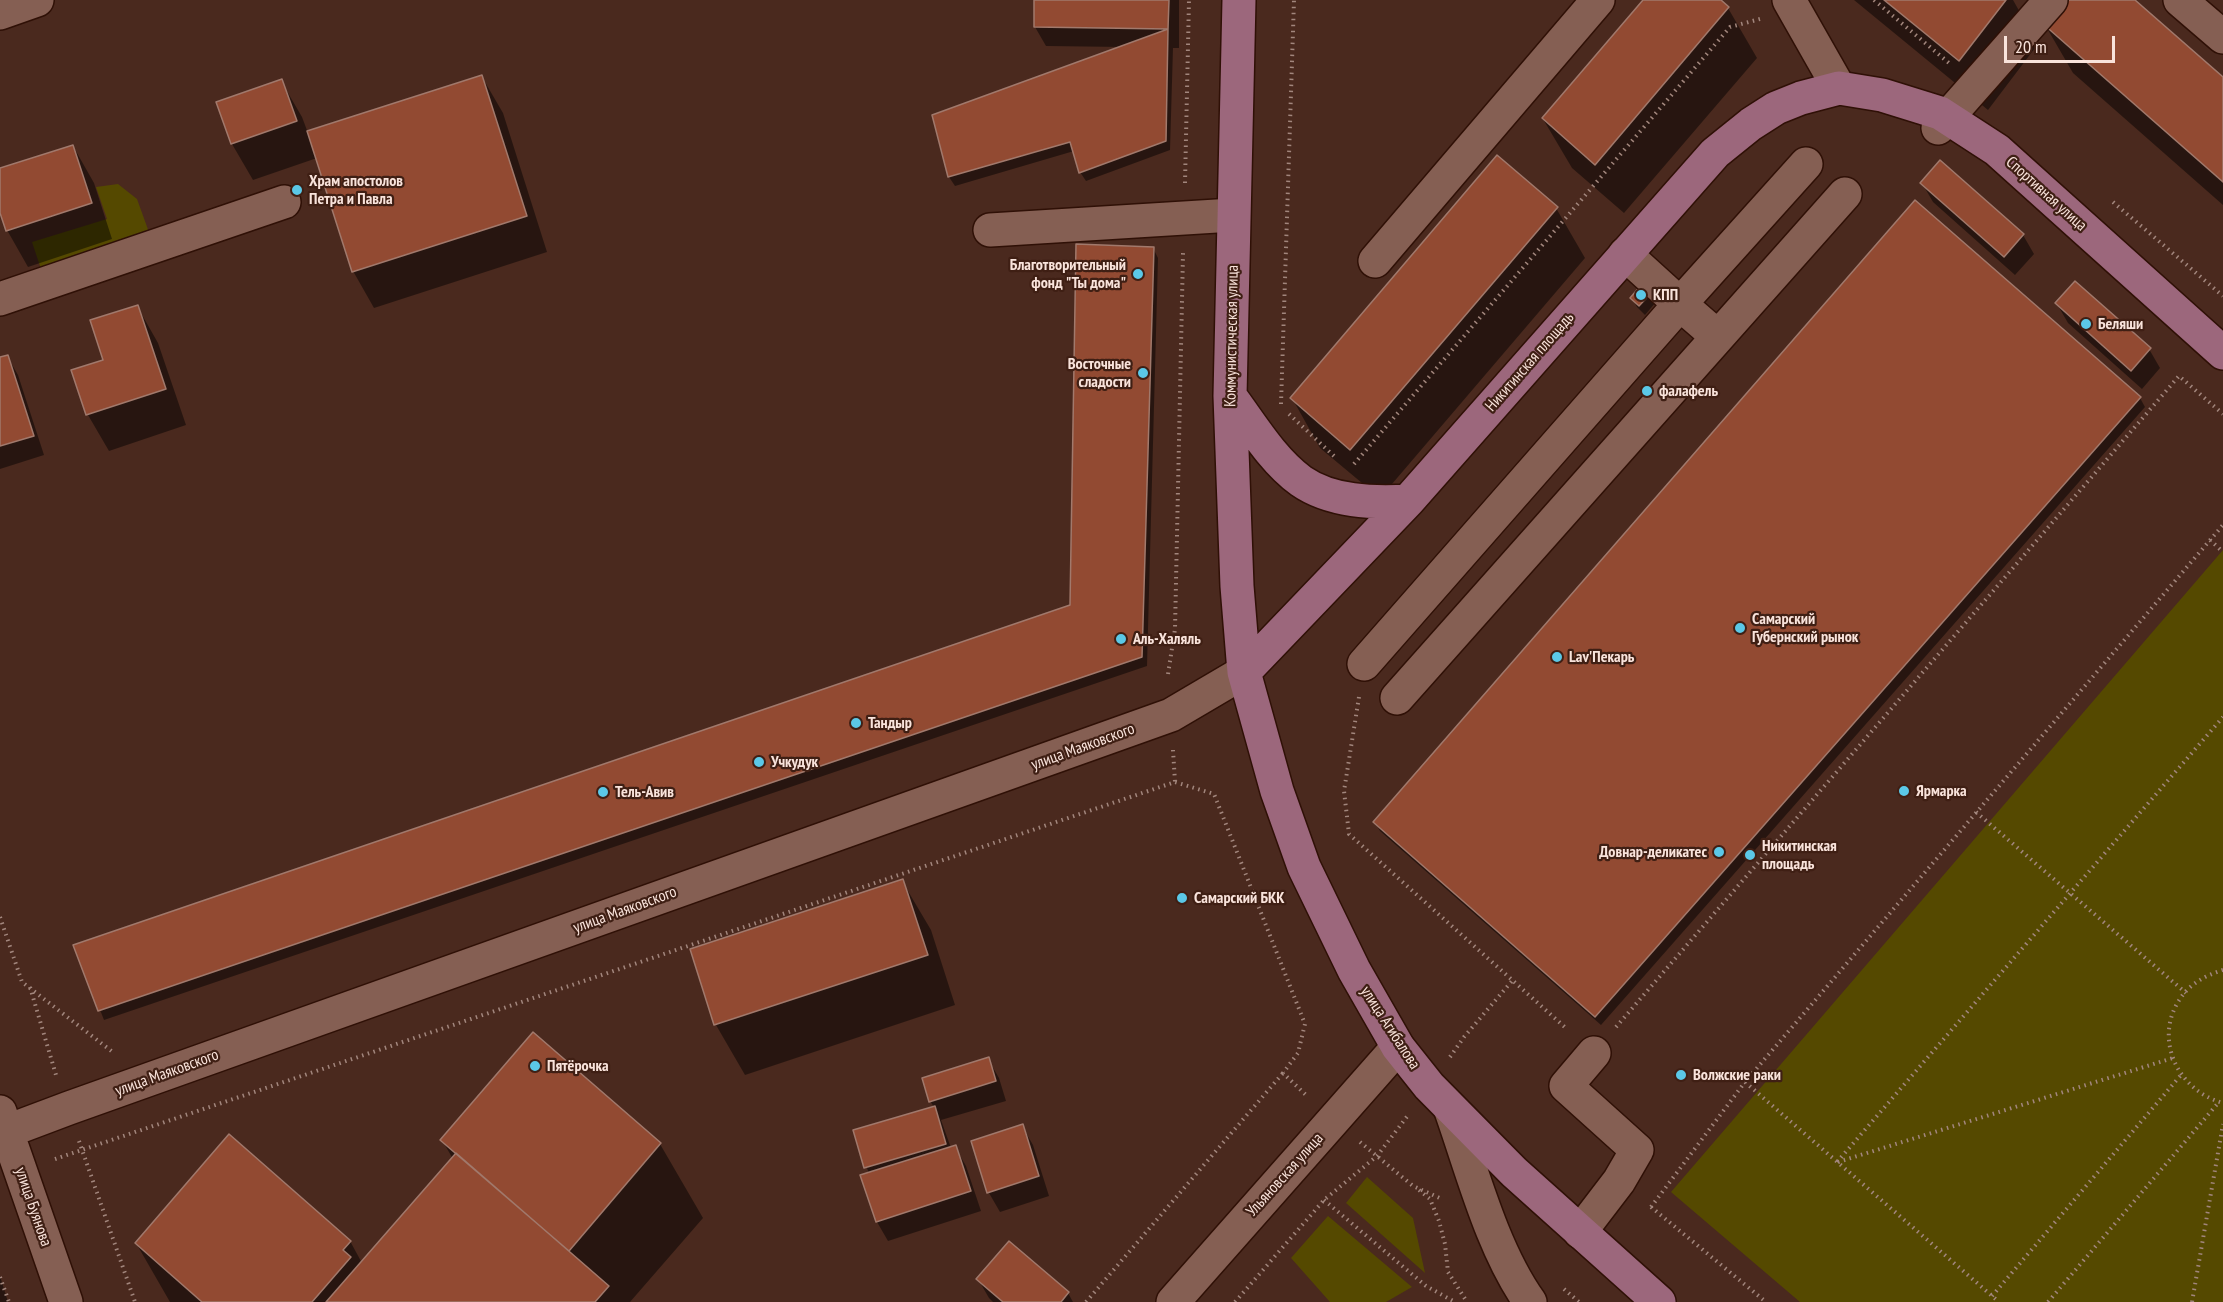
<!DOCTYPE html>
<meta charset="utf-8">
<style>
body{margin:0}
#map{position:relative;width:2223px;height:1302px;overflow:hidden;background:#4a291e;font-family:"PT Sans Narrow",sans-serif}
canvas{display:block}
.scale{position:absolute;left:2004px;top:36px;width:111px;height:27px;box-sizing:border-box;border:3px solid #f9e3db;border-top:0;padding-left:8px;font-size:18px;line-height:21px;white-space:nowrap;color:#f9e3db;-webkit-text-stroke:4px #3f1f14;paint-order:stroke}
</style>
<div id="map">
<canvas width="2223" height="1302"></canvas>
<div class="scale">20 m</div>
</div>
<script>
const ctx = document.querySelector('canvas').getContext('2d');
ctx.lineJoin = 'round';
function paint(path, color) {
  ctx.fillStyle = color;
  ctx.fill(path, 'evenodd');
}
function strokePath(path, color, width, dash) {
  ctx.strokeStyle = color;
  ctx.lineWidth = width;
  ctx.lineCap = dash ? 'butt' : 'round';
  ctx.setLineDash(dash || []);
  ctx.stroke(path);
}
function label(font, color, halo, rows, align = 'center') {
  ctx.font = font + ' "PT Sans Narrow",sans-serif';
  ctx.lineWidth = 4.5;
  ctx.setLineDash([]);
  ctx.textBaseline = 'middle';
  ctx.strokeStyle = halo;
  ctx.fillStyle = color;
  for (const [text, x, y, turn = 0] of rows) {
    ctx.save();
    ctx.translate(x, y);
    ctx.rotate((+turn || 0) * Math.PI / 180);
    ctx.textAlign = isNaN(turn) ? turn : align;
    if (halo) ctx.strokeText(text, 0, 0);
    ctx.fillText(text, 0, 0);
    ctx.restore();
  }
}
paint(new Path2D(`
 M118 184 137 199 150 235 42 272 32 242 107 219 96 187Z
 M2223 550V1302H1800L1671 1192Z
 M1367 1177 1413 1218 1425 1273 1346 1203Z
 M1328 1216 1412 1287 1386 1302H1330L1291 1258Z`), '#554900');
paint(new Path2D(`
 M1036 0H1179V48H1173L1170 150 1086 181 1080 172 1074 151 955 186 949 177 1123 47 1046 46 1035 27Z
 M1645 0H1719L1728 8 1757 58 1624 213 1572 168 1543 119Z
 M1854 0H2013L2038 44 1988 110Z
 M2133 0 2223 79V205L2073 73 2044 23Z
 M482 77 503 113 547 252 374 308 353 271 317 158 253 180 232 144 218 103 281 81 302 117 308 133Z
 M73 146 94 183 112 239 28 267 7 230 0 208V170Z
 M1941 163 2023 235 2034 254 2015 275 1933 202 1922 183Z
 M1556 208 1585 258 1380 498 1320 448 1292 398Z
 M1153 248 1158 258 1147 666 104 1020 75 946 1071 606Z
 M1642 286 1656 302 1645 315 1637 307 1632 298Z
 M2057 304 2149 349 2160 368 2142 389 2068 323Z
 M137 306 158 343 186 425 109 451 88 415 73 371 105 360Z
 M7 356 18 375 44 455 0 469V359Z
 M2140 398 2145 407 1601 1025 1380 831 1375 822Z
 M902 881 931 930 955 1005 745 1075 716 1025 692 950Z
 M988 1059 999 1078 1006 1101 941 1120 951 1148 955 1147 966 1166 981 1211 888 1241 877 1222 869 1174 855 1131 934 1107 930 1101Z
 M1022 1126 1033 1145 1049 1196 1000 1212 989 1193 973 1142Z
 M442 1140 660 1144 703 1218 630 1302H170L136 1243 350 1241 362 1263 453 1159Z
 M1009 1243 1068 1293 1073 1302H993L989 1298 978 1279Z
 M0 1276 8 1302H0Z`), '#0007');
const building = new Path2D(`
 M1034 0H1169L1168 29 1034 27Z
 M1643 0H1721L1729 7 1595 165 1542 118Z
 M1884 0H2006L1959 61Z
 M2063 0H2135L2223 77V182L2042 23Z
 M1168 29 1166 141 1079 173 1070 142 948 177 932 115Z
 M482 75 527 216 352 272 307 131Z
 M282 79 297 121 231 144 216 102Z
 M73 145 92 203 6 231 0 213V168Z
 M1497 155 1558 207 1350 450 1290 398Z
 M1940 160 2024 234 2004 257 1920 183Z
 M1915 200 2141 397 1595 1017 1373 822Z
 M1076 244 1154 247 1142 657 98 1011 73 945 1070 605Z
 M2075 281 2151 348 2131 371 2055 303Z
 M1642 284 1652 292 1639 306 1630 298Z
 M138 305 166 389 86 415 71 370 103 360 90 320Z
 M8 355 34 436 0 446V357Z
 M903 879 928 955 714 1025 690 949Z
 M533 1032 661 1143 569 1251 440 1140Z
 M989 1057 996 1081 929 1102 922 1078Z
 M935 1106 946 1144 864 1168 853 1130Z
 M1023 1124 1039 1176 987 1193 971 1141Z
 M229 1134 351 1241 343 1250 351 1257 312 1302H202L135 1243Z
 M956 1145 971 1191 876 1222 860 1175Z
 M456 1153 609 1286 595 1302H326Z
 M1009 1241 1069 1292 1061 1302H1003L976 1279Z`);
paint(building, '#924a32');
strokePath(building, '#a1796c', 1.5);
const minor = new Path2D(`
 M1789 0 1839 88
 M2180 0 2223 37
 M0 13 37 0
 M1938 128 2051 0
 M990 230 1233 215
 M1375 261 1598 0
 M0 299 284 202
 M1718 337 1680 304 1806 164
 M1364 664 1680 304 1625 254
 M1397 698 1845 194
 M1450 1108C1472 1170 1492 1249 1530 1302
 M0 1112 66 1302
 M0 1134 69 1108 1171 715 1244 672
 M1580 1232 1619 1181 1637 1150 1566 1086 1594 1053
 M1173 1302 1398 1047`);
const major = new Path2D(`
 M1239 0 1230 396 1237 586 1244 672 1277 791 1304 867 1354 970 1398 1047 1429 1086 1514 1172 1659 1302
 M1230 396C1251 424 1272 460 1301 481 1331 502 1373 503 1408 501
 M1244 672 1408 501 1715 153 1751 124 1776 108 1801 98 1839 88 1882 95 1940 113 1997 150 2223 353`);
strokePath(minor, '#2f1006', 36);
strokePath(major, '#2f1006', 36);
strokePath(new Path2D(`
 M1874 0 1949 63
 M1185 183 1189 0
 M2113 202 2223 296
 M1281 404 1294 0
 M1289 414 1334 456
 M1354 464 1730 27 1760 19
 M2210 540 2223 552
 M1168 674 1175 629 1183 253
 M1359 697 1344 791 1349 834 1567 1029
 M1173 750 1175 782
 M1976 812 2186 993
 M0 917 22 982 114 1053
 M2223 970C2210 974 2197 980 2187 990 2150 1030 2173 1089 2223 1103
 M30 987 56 1075
 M1616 1027 2179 376 2223 414
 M1450 1057 1464 1037 1512 981
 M1745 1082 1999 1302
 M79 1141 135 1302
 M1360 1142 1413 1186 1442 1199
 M55 1159 1175 782 1214 794 1305 1024 1298 1053 1283 1073 1307 1096
 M1837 1162 2223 717
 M1838 1162 2173 1058
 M1419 1190 1430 1199 1439 1221 1445 1244 1448 1272 1467 1302
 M1324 1200 1426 1286 1455 1302
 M1651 1207 1745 1082 2223 525
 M1651 1207 1766 1302
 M0 1277 9 1302
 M1564 1289 1579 1302
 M1992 1296 2181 1075
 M1086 1302 1283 1073
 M1235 1302 1324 1200 1377 1156 1409 1114
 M2048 1302 2219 1102
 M2192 1302 2223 1124`), '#a2867d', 4, [1.5, 4.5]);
strokePath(minor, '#855f53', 33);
strokePath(major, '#9c677c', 33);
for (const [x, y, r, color] of [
 [297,190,6,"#5bc8e7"],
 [1138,274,6,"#5bc8e7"],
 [1641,295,6,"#5bc8e7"],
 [2086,324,6,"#5bc8e7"],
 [1143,373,6,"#5bc8e7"],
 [1647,391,6,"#5bc8e7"],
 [1740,628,6,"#5bc8e7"],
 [1121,639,6,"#5bc8e7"],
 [1557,657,6,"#5bc8e7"],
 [856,723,6,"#5bc8e7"],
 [759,762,6,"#5bc8e7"],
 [1904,791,6,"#5bc8e7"],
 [603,792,6,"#5bc8e7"],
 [1719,852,6,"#5bc8e7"],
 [1750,855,6,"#5bc8e7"],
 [1182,898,6,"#5bc8e7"],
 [535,1066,6,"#5bc8e7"],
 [1681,1075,6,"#5bc8e7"]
]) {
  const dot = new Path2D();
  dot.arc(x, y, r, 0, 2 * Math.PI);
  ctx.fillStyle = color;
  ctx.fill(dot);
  strokePath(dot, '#3f1f14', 2);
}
label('bold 16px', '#f9e3db', '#3f1f14', [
 ["Храм апостолов",309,181],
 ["Петра и Павла",309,199],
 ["Благотворительный",1126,265,"right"],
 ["фонд \"Ты дома\"",1126,283,"right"],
 ["КПП",1653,295],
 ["Беляши",2098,324],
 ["Восточные",1131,364,"right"],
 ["сладости",1131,382,"right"],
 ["фалафель",1659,391],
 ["Самарский",1752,619],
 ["Губернский рынок",1752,637],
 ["Аль-Халяль",1133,639],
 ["Lav'Пекарь",1569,657],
 ["Тандыр",868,723],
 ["Учкудук",771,762],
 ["Ярмарка",1916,791],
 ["Тель-Авив",615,792],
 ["Никитинская",1762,846],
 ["площадь",1762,864],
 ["Довнар-деликатес",1707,852,"right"],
 ["Самарский БКК",1194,898],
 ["Пятёрочка",547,1066],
 ["Волжские раки",1693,1075]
], 'left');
label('16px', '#f9e3db', '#3f1f14', [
 ["Спортивная улица",2046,194,42],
 ["Коммунистическая улица",1232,336,-89],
 ["Никитинская площадь",1530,362,-49],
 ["улица Маяковского",1083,747,-20],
 ["улица Маяковского",625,910,-20],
 ["улица Агибалова",1390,1028,57],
 ["улица Маяковского",167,1073,-20],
 ["Ульяновская улица",1285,1175,-48],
 ["улица Буянова",33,1207,71]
]);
</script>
